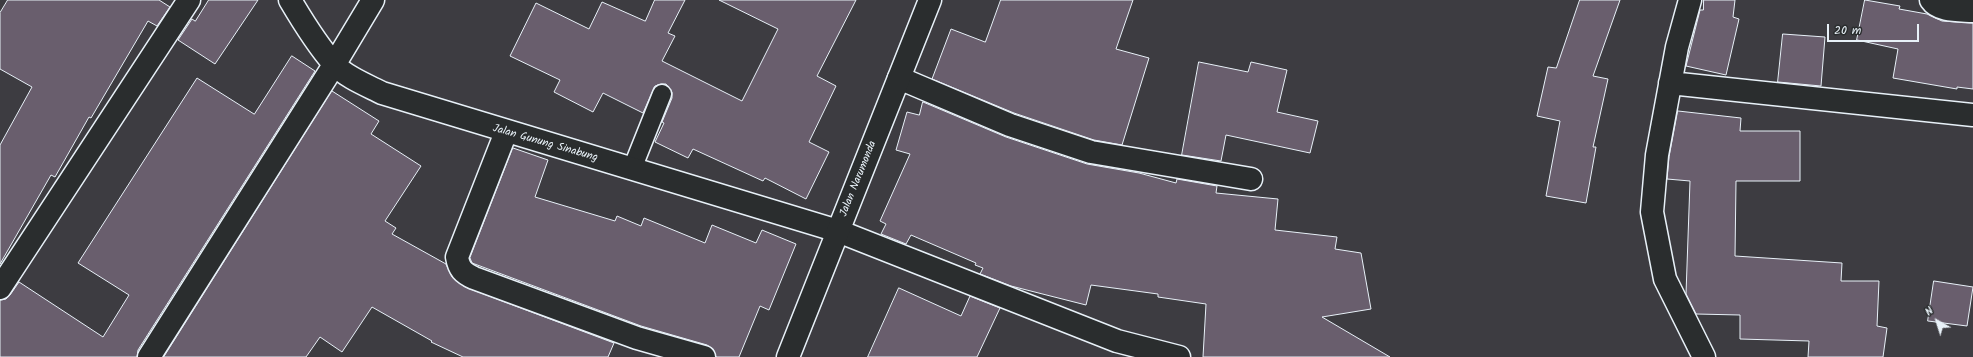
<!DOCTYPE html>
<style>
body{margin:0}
#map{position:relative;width:1973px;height:357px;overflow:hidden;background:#3d3c41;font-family:Kalam,sans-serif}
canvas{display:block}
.north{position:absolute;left:1917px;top:301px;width:40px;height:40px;-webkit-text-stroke:3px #2a2d2e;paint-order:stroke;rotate:321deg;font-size:11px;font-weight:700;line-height:16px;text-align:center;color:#e8f1f8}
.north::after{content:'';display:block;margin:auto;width:14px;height:18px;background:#e8f1f8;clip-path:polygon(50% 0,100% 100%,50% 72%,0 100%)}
.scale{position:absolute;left:1827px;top:24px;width:92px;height:18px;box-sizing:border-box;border:2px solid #e8f1f8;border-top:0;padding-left:5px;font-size:12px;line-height:14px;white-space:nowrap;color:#e8f1f8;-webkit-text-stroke:3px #2a2d2e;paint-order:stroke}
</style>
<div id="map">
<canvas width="1973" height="357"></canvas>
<div class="north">N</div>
<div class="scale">20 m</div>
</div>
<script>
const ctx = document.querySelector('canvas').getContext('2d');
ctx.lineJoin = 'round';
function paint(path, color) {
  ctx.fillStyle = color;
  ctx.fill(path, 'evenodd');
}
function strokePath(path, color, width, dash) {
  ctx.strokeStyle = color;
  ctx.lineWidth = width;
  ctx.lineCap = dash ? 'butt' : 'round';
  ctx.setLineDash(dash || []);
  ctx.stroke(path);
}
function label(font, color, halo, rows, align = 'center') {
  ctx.font = font + ' Kalam,sans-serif';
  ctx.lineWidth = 3;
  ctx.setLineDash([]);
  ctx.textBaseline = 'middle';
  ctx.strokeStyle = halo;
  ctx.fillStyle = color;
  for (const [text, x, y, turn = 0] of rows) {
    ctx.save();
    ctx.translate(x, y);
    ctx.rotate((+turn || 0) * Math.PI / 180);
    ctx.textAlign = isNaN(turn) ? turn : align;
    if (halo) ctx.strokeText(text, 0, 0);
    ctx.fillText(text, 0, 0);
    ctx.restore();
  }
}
const building = new Path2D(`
 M8 0H159L170 7 157 26 148 21 91 118 89 117 55 177 51 175 0 264V145L32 87 0 69V13Z
 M209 0H258L215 64 178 40 192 19 195 21Z
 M655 0H685L668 33 675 36 662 61 742 101 778 29 719 0H856L817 76 836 86 809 142 829 152 806 199 765 178 763 181 693 149 688 158 655 142 664 123 662 122 672 98V92L666 84H661L655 86 643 113 603 93 593 112 554 92 560 80 510 56 536 3 589 29 602 2 645 21Z
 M1001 0H1133L1116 49 1149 58 1122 145 1094 140 1014 113 932 79 951 29 985 42Z
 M1580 0H1620L1593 76 1608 79 1593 147H1596L1586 203 1546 196 1560 121 1537 116 1548 67 1556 68Z
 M1704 0H1735L1733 17 1739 19 1726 75 1686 66 1700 10H1703Z
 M1865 0 1900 6 1899 9 1927 14 1942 21 1973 23V89L1957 87V89L1893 78 1898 49 1857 40Z
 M1783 34 1825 37 1821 86 1778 82Z
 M292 56 315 71 138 350 137 357H0V300L6 299 10 295 19 282 103 337 129 295 78 263 197 78 254 114Z
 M1199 62 1248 72 1251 62 1287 70 1277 112 1318 121 1310 153 1226 135 1221 161 1182 155Z
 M332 91 379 121 371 134 421 166 385 221 396 228 392 234 446 264 452 277 465 287 614 343 608 357H463L431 342 432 341 372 307 342 352 320 337 306 357H164Z
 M923 102 1006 137 1087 164 1139 173 1176 183 1177 179 1217 186 1216 193 1278 199 1275 230 1337 237 1335 249 1361 253 1371 309 1322 317 1390 357H1203L1206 304 1158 297V294L1091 285 1086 305 1011 286 980 274 983 268 975 265 976 263 911 235 906 244 881 234 886 224 880 221 910 154 896 150 907 112 919 115Z
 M1678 111 1741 118 1740 131H1800V181H1736L1735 256 1842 263 1841 281H1879L1877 326 1887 328 1883 357H1808L1809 341 1740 339V315L1696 314 1686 294 1690 181 1667 179 1669 157Z
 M513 148 548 160 535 197 615 221 617 216 641 226 644 218 705 243 712 225 756 243 762 230 796 244 769 310 760 306 739 357H716L713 349 707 345 641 326 472 263 470 258Z
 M1934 281 1973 287 1967 326 1928 321Z
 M899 288 961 316 970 296 1000 308 977 357H868Z`);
paint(building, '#695e6d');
strokePath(building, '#e8f1f8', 1);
const lane = new Path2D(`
 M632 169 662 94`);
const street = new Path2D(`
 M290 0C303 22 317 45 334 64 346 77 366 85 382 93L838 231 1117 341 1179 357
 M1690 0 1677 47 1657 155 1652 212 1665 279 1704 357
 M1931 0C1939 12 1960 10 1973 11
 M899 78 1010 125 1091 152 1251 179
 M1670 83 1973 115
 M506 132 457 257C459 269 463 273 474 278L637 338 704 357
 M0 288 189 0
 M149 357 334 65 373 0`);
const secondary = new Path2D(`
 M788 357 930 0`);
strokePath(lane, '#e8f1f8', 21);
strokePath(street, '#e8f1f8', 25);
strokePath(secondary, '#e8f1f8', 25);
strokePath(lane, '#2a2d2e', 18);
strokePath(street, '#2a2d2e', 22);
strokePath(secondary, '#2a2d2e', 22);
label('11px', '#e8f1f8', '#2a2d2e', [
 ["Jalan Gunung Sinabung",545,144,16],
 ["Jalan Narumonda",859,179,-68]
]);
</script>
